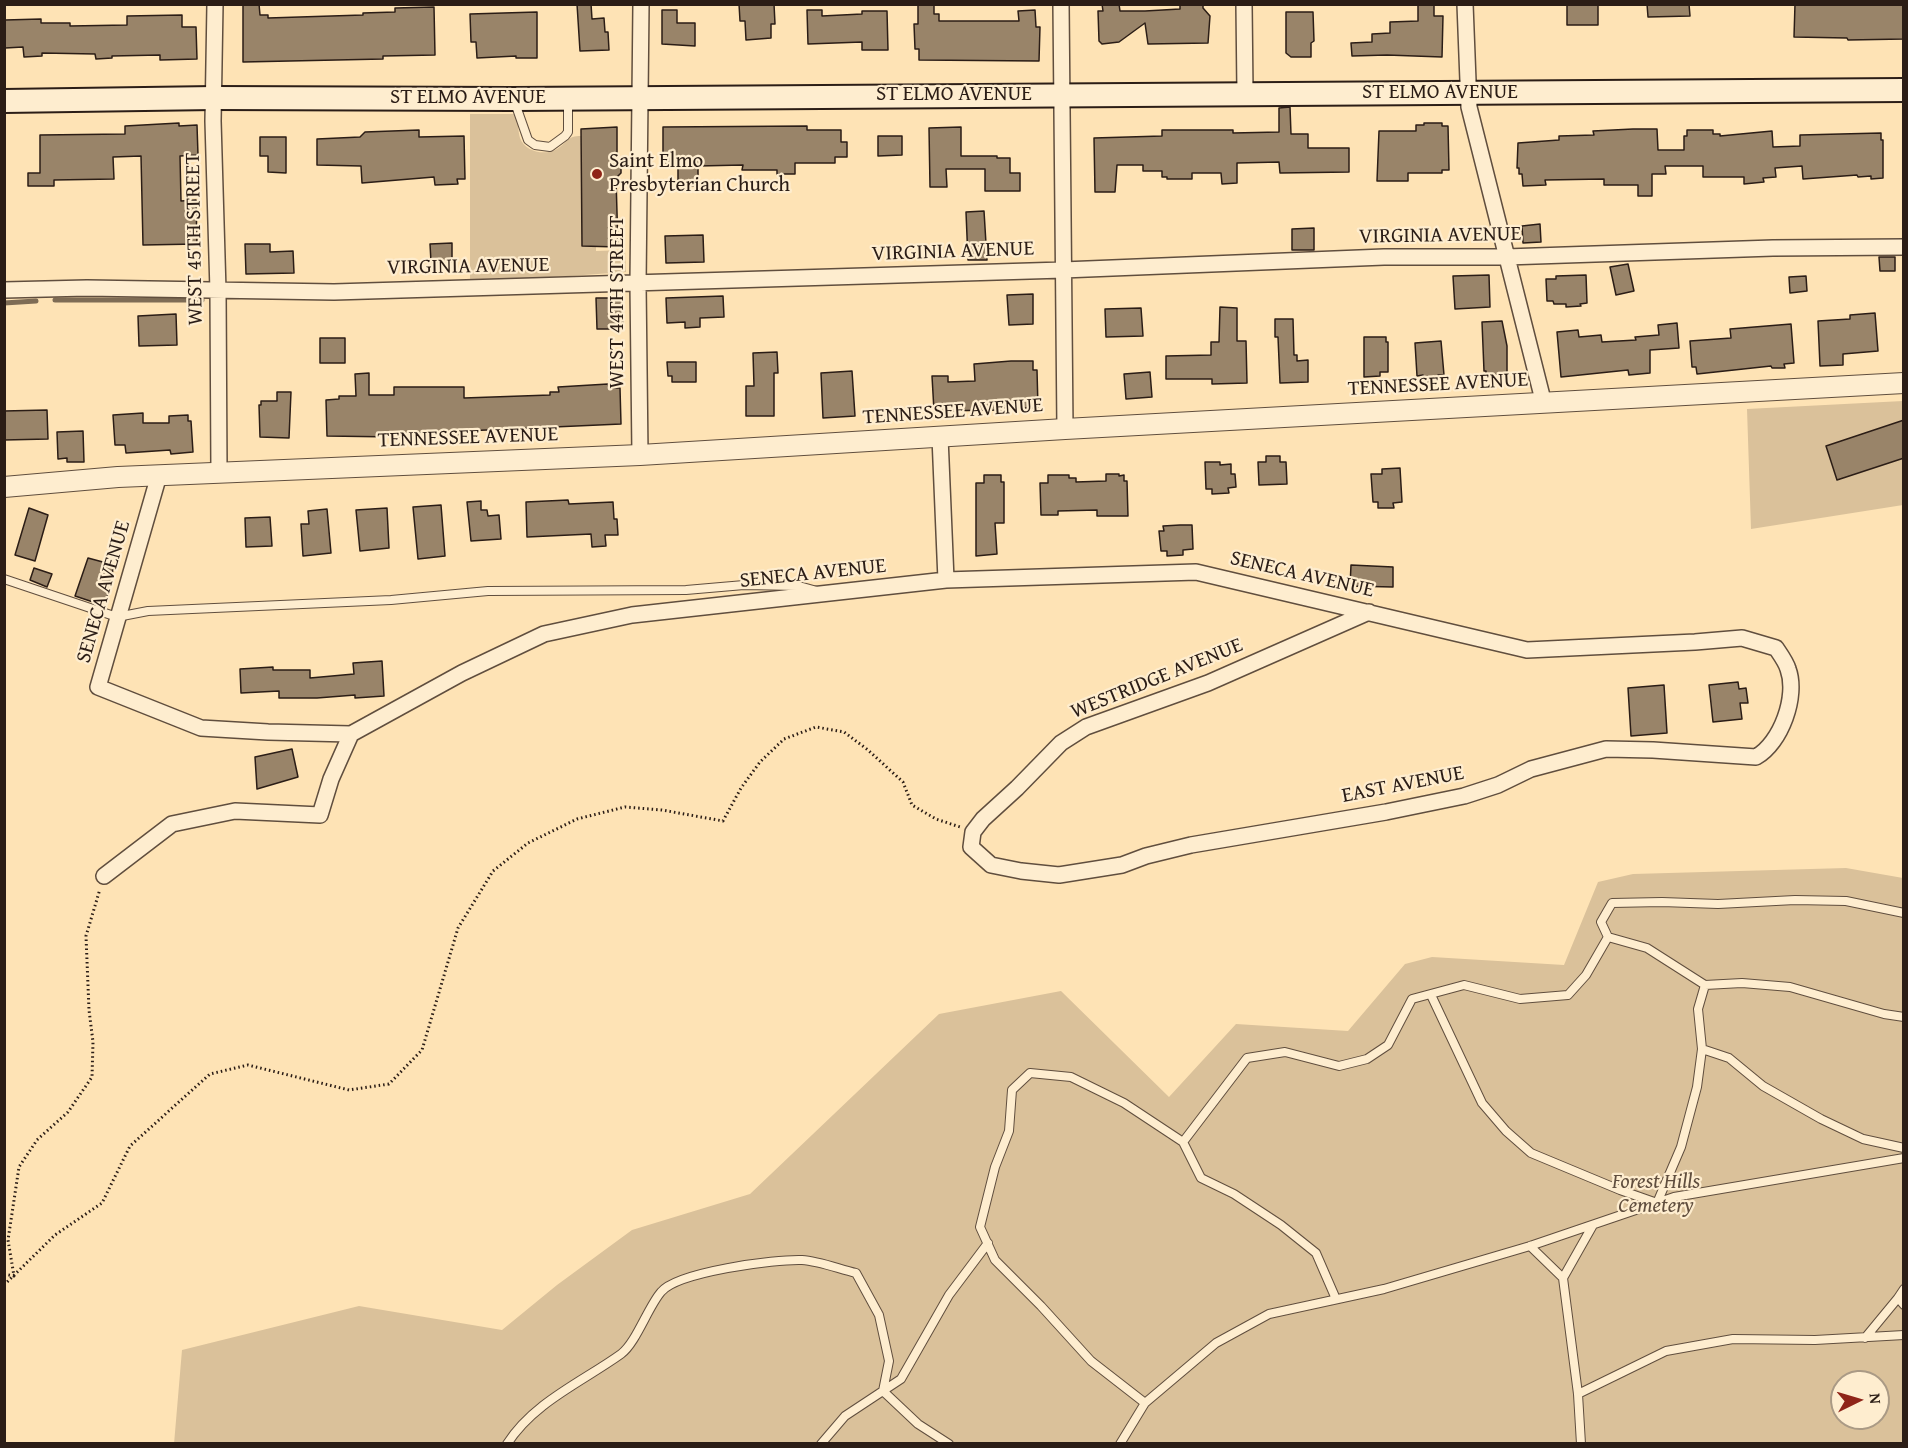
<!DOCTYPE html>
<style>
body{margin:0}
#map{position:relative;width:1908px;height:1448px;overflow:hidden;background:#fee3b5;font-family:"Gentium Book Plus",serif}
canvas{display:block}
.frame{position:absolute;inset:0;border:6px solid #2b1d16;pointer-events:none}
.north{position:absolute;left:1830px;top:1370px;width:60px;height:60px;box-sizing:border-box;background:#feedcf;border:2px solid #aa9a85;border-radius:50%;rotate:85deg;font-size:16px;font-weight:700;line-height:24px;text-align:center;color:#2b1d16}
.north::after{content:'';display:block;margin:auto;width:21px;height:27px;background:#8f2418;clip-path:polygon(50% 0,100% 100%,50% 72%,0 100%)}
</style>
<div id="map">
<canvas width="1908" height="1448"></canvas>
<div class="frame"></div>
<div class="north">N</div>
</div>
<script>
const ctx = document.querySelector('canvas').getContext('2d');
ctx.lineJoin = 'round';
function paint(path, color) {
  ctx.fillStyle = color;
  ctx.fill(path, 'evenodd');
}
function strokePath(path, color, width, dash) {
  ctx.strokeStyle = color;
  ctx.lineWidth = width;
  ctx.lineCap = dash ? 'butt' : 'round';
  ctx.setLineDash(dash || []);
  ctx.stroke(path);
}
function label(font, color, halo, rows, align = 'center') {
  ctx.font = font + ' "Gentium Book Plus",serif';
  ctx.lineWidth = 4.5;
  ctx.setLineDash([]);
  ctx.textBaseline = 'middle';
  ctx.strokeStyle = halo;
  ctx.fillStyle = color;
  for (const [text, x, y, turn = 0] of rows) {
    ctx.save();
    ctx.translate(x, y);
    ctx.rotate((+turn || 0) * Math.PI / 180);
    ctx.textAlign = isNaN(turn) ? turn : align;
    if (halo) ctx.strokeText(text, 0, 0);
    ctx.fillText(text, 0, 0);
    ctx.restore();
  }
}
paint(new Path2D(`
 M470 114H517C518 121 518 131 520 138 525 152 545 156 557 149 568 142 567 136 581 136L582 246 596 247V251L625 250 626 272 470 283Z
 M1903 401V505L1751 529 1747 409Z
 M1846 868 1903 878V1443L174 1444 182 1350 359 1306 502 1330 557 1285 632 1230 750 1194 939 1014 1061 991 1169 1097 1236 1024 1348 1031 1405 964 1432 957 1564 965 1598 882 1633 874ZM1842 1382H1878V1418H1842Z`), '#dac19a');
strokePath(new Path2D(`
 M55 300H202
 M4 303 36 301`), '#7e6c55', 5);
const building = new Path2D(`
 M243 4H259L260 15H268V18L363 15V13L395 12V8L434 7 435 55 383 56V59L243 62Z
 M577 4H591L592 19 604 18 605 32H608L609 50 580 51Z
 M739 4H774L775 24H771V38L746 40 745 21H740Z
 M918 4H934V14H939V21H1019L1018 11 1035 10 1036 27H1040L1039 61 919 60V49H915L914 24H918Z
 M1102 4H1119L1120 11H1145L1180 9V4H1203V8L1210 16 1208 43 1148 44 1145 23 1119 42 1102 44 1099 41 1098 11H1103Z
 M1418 4H1434V16H1443L1442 57 1387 55 1352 56 1351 43 1372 42V34L1390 33V22L1418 21Z
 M1567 4H1598V25H1567Z
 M1647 4H1689L1690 16 1648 17Z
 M1795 4H1904V39L1848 40 1847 38 1794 37Z
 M662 10H677V23H695V46L662 44Z
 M807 10H822V16L862 14V11H887L888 50H862V42L808 44Z
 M537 12V58H516V56L477 58 476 42H471L470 14Z
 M1286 12H1313L1314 41 1311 43V57H1291L1286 53Z
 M182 15V27H196L197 59 160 60V55L112 56V58L96 59 95 54 42 53V56L24 57 23 47 5 48V20L41 19V23H70V26L127 25V16Z
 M1290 107 1291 134H1308V148H1349V172L1280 173 1279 162 1237 163V183L1222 184 1221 173H1192V179H1167V177H1162V171H1143V165H1117L1115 192H1095L1094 138 1162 136V130H1233V133L1279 132V108Z
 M179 123V126L197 125 198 155 180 156 181 201 196 200 197 244 143 245 141 156 113 157 114 179 54 180V186H28V173H40V135L125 134V126Z
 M1424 123H1442V126H1448L1449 170H1442V173H1408V181H1377L1379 131H1416V125H1424Z
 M807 126V130H841V142H847V157H835V163H795V174H777V170H742L743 165 698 166V186H678V165H663V127Z
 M617 127V161L621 163V173L616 178 618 247 582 246 581 129Z
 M961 127V156H997V158H1010V173H1020V191H985V169H946L947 187H930L929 128Z
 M1633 129H1657L1658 150H1684V136H1687V130H1713V134H1720V136L1772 131 1773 147 1800 146V135L1881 133V140H1883V178L1871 179V176L1858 177 1857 175 1803 179 1802 166 1775 168 1776 177 1763 178 1764 182 1744 184V177H1703V166H1665L1666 174H1652V196H1638V185H1604V179L1545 180 1546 185 1523 186 1522 174H1519V168H1517L1518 143 1559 140V136L1594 135 1593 131Z
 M419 130V137L464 136 465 179H457L458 184 435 185 434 177 362 183 361 166 317 165V139L360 137 365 132Z
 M878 136H902V155L878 156Z
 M260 137H286V173L268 172V156H260Z
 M984 211 987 260H968L966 212Z
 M1540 224 1541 242 1523 243 1522 226Z
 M1314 228V250H1292V229Z
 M703 235 704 262 666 263 665 236Z
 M452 243V262H431L430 244Z
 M245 244H270V252L293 251 294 273 246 274Z
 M1879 257H1895V271H1880Z
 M1628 264 1634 291 1616 295 1610 267Z
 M1489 275 1490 307 1455 309 1453 276Z
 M1586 275 1587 303 1580 304 1581 306 1566 307V304H1554L1553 301H1547L1546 279H1556V276Z
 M1806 276 1807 291 1790 293 1789 277Z
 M1033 294V324L1009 325 1007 295Z
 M723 296 724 317 700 318V327L685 328V322L667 323 666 298Z
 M596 298H622L623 329H597Z
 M1220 307 1237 308V341H1246L1247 383 1212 384V379H1166V356L1211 355V342H1219Z
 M1141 308 1143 336 1106 337 1105 309Z
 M1875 313 1878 351 1843 354V365L1820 366 1818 321 1850 319V315Z
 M176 314 177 345 139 346 138 316Z
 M1275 319H1293L1294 355H1297V361L1308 360V382L1280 383 1278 337H1275Z
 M1502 321 1507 346V374L1486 375V371H1484L1482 322Z
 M1677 323 1679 348 1650 350V373L1629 375 1628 370 1561 377 1557 332 1578 330 1579 337 1601 335 1602 342 1636 340 1635 337 1659 335 1658 325Z
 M1791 324 1794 363 1784 364 1785 368H1772L1771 366 1697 374 1696 367H1692L1690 341 1731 338 1730 329Z
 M1364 337H1386V342H1388V372H1380V376L1364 377Z
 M320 338H345V363H320Z
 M1441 341 1444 375H1438V381L1423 382V375L1417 376 1415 343Z
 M777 352 778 373H774V416H746V386H754L753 353Z
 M1011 361H1033V370H1037L1038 408H1001V410L934 411 932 376H948V382L975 381 974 364Z
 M667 362H696V382H672V376H668Z
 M852 371 855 416 823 418 821 373Z
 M1150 372 1152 397 1126 399 1124 374Z
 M369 373V395H394V387H464V398L550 395V392H559L558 387 608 384 609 388H620L621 424 464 431 458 435 420 433V436L396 437 327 436 326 400 339 399V396H356L355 374Z
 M277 392H291L289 438 260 437 259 405H261V401H277Z
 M47 410 48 439 4 440V411Z
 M143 413V423H169V416L188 415V421H191L193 452 171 454 170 450 126 453 125 445H115L113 415Z
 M1904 420V458L1837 480 1826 446Z
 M83 431 84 462H67V458L58 459 57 432Z
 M1266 456H1280V462H1286L1287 484 1259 485 1258 462H1266Z
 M1205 462H1220V465L1231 464V474H1235L1236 487 1228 488 1229 493 1212 494V489H1206Z
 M1400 468 1402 502 1393 503 1394 508H1378V502H1373L1371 474H1382V469Z
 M1106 474H1119V476L1124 475V481H1127L1128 516H1097V510L1058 511V515H1041L1040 483H1048V475H1069V478H1076V482L1106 481Z
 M984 475H1001V482H1004V523H995L997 554 976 556V483H984Z
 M568 500 569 504 613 502 614 519H617L618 535H605L606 546 592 547 591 534 527 537 526 502Z
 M481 501V510H487L488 516 499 515 501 539 471 541 467 502Z
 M441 505 445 556 418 559 413 507Z
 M29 508 48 515 35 561 15 555Z
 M387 508 389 548 360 551 356 510Z
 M327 509 331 553 303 556 301 524H309L308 511Z
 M270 517 272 546 246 547 245 518Z
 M1180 525H1192L1193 549 1183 550V555L1167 556V551H1161L1159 531H1164L1163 526Z
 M88 558 114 565 105 606 75 596Z
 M1351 565 1393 567V587L1350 586Z
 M34 568 52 574 47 587 30 580Z
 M382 661 384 696 355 698V695L317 698H279V691L241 693 240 669 273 667V670H310V678L354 674 353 663Z
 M1738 682 1739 689 1746 688 1748 703H1740L1742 719 1713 722 1709 685Z
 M1664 685 1667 733 1631 736 1628 688Z
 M292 749 298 777 257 789 255 757Z`);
paint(building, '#998469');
strokePath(building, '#2b1d16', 1.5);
const service = new Path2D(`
 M515 103 528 140 535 145 550 147 565 136 568 132V102
 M4 579 117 617 148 611 391 600 488 591 686 590 744 585 799 586 817 591
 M1904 913 1846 901 1795 900 1718 904 1662 902 1612 903 1601 922 1608 937 1647 948 1705 985 1742 983 1790 987 1884 1014 1904 1017
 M1431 995 1482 1103 1506 1131 1531 1153 1620 1190 1657 1203 1681 1147 1697 1087 1702 1049 1698 1009 1705 985
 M1702 1049 1729 1058 1763 1086 1821 1119 1863 1139 1904 1148
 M1183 1142 1201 1178 1234 1194 1281 1225 1316 1253 1336 1299
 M1530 1246 1563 1278
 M1904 1289 1898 1298 1904 1305
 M1865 1338 1898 1298
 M1578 1394 1666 1351 1733 1339 1815 1340 1904 1335
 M1145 1403 1091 1361 1041 1306 995 1260 980 1227 995 1167 1009 1131 1012 1090 1030 1073 1071 1077 1124 1103 1183 1142 1247 1058 1285 1052 1339 1066 1367 1059 1388 1045 1412 999 1464 985 1520 999 1568 995 1586 975 1608 937
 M507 1444C534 1402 582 1382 621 1354 636 1343 648 1307 661 1292 677 1272 775 1259 802 1260 819 1261 839 1269 856 1273L879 1315 889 1361 883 1391 918 1424 949 1444
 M821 1444 845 1416 901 1379 949 1295 988 1243
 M1120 1444 1145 1403 1216 1343 1269 1314 1384 1289 1530 1246 1674 1197 1904 1158
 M1581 1444 1578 1394 1563 1278 1593 1225`);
const minor = new Path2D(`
 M215 4 213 121 218 291 219 473
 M1061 4 1065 429
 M1244 4 1245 93
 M1465 4 1469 107 1544 404
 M4 290 87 288 334 292 1063 270 1384 257H1506L1773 248 1904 247
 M940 437 946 580
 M640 455 638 284 641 4
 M159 475 98 687 201 728 268 732 351 734 462 673 544 634 632 615 946 580 1196 572 1527 650 1695 642 1742 638 1776 648C1780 654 1786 662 1788 669 1798 696 1781 743 1756 757L1653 750 1606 749 1531 769 1498 785 1464 796 1386 812 1191 845 1146 856 1122 865 1059 875 1021 871 991 865 971 847 973 832 983 819 1017 788 1061 743 1086 727 1208 683 1369 612
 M104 876 172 824 235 811 320 815 331 779 351 734`);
const tertiary = new Path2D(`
 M4 487 118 477 640 455 1065 429 1904 383`);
const secondary = new Path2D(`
 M4 101 214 98 513 99 1904 90`);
strokePath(service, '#604e3e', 10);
strokePath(minor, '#604e3e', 18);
strokePath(tertiary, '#604e3e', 22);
strokePath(secondary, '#2b1d16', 26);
strokePath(new Path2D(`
 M4 1274 14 1276 8 1240 19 1167 37 1140 68 1112 92 1077 93 1042 89 1010 86 936 100 889
 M4 1285 55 1235 102 1203 130 1146 210 1074 248 1065 349 1090 389 1084 422 1050 458 928 493 871 528 843 577 819 625 807 662 810 723 821 741 788 760 762 784 739 816 727 844 732 868 750 903 782 912 805 936 819 960 827`), '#2b1d16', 3, [1.5, 3]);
strokePath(service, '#feedcf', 8);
strokePath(minor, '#feedcf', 15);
strokePath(tertiary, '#feedcf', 20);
strokePath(secondary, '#feedcf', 22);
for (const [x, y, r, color] of [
 [597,174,6,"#8f2418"]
]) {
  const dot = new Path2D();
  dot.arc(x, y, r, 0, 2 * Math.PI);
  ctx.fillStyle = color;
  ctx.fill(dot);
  strokePath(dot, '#feedcf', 2);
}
label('21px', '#2b1d16', '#feedcf', [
 ["ST ELMO AVENUE",1440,93],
 ["ST ELMO AVENUE",954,95],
 ["ST ELMO AVENUE",468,98],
 ["VIRGINIA AVENUE",1440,236,-1],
 ["WEST 45TH STREET",195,239,-91],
 ["VIRGINIA AVENUE",953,252,-2],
 ["VIRGINIA AVENUE",468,267,-1],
 ["WEST 44TH STREET",618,302,-90],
 ["TENNESSEE AVENUE",1438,385,-3],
 ["TENNESSEE AVENUE",953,412,-4],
 ["TENNESSEE AVENUE",468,438,-2],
 ["SENECA AVENUE",813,574,-6],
 ["SENECA AVENUE",1302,575,13],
 ["SENECA AVENUE",104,592,-74],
 ["WESTRIDGE AVENUE",1157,679,-22],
 ["EAST AVENUE",1403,785,-11]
]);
label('21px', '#2b1d16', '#feedcf', [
 ["Saint Elmo",609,162],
 ["Presbyterian Church",609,186]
], 'left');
label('italic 21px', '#604e3e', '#feedcf', [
 ["Forest Hills",1656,1183],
 ["Cemetery",1656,1207]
]);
</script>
